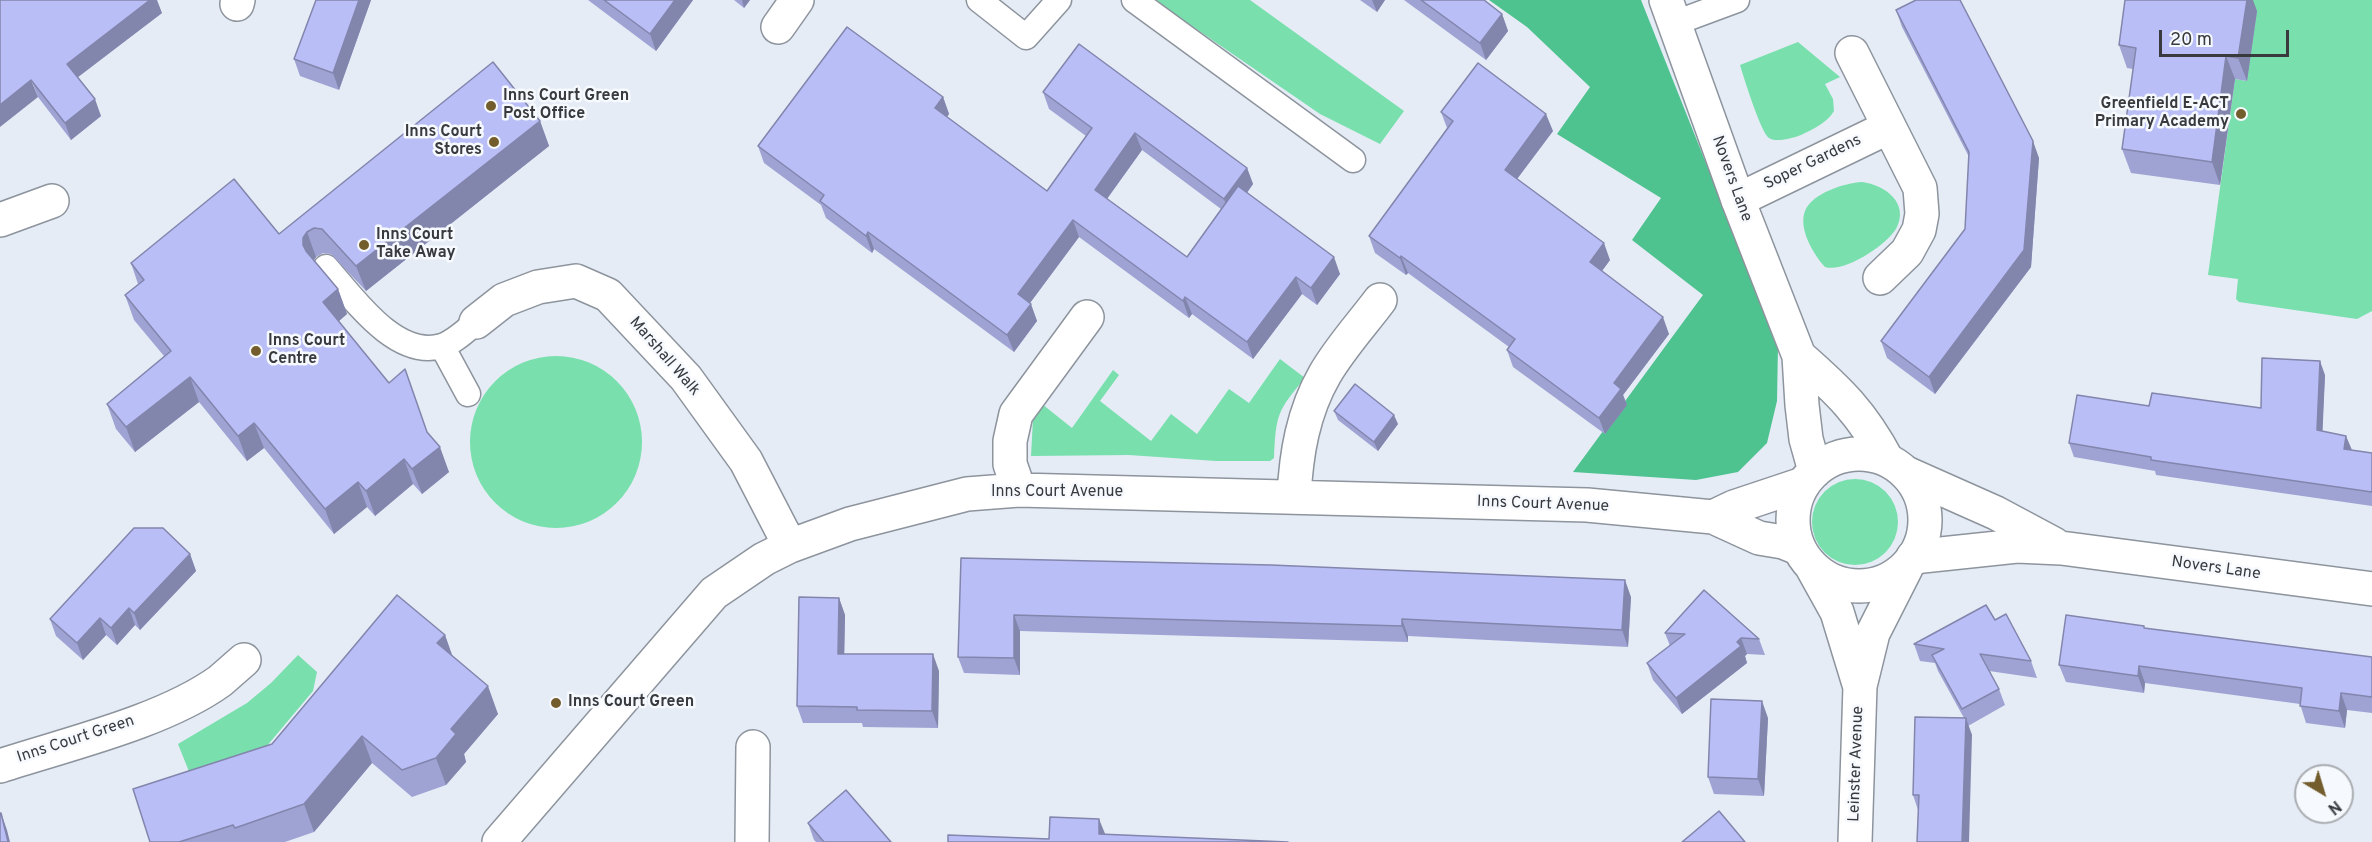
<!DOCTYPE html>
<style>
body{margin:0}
#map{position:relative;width:2372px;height:842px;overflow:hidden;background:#e5ecf6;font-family:Overpass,sans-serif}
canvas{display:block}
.north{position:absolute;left:2294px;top:764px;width:60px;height:60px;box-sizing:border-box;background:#f6f9fd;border:2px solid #aaadb1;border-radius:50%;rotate:142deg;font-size:16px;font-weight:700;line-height:24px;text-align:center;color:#383a3e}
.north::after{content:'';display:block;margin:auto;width:21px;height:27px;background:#735d2d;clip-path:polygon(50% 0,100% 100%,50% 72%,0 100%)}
.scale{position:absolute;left:2159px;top:30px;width:130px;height:27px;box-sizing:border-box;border:3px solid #383a3e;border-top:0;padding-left:8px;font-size:18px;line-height:21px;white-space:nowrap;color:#383a3e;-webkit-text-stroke:4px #f6f9fd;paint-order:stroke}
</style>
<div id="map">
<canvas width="2372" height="842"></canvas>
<div class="north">N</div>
<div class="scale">20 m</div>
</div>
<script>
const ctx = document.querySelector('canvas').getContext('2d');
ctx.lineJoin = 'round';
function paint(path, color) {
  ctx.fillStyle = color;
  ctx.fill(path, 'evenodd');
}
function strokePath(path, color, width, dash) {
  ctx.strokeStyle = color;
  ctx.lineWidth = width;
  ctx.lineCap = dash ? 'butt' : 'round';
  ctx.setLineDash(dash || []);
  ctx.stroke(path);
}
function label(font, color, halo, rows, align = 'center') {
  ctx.font = font + ' Overpass,sans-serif';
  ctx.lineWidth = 5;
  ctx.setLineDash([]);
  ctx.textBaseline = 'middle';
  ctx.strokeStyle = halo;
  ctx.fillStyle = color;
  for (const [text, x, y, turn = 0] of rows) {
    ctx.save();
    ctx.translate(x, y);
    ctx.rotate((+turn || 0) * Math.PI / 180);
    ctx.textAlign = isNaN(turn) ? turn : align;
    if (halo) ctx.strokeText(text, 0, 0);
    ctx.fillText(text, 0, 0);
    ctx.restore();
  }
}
paint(new Path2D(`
 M1154 0H1250L1404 111 1380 144 1320 114Z
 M2211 0H2372V311L2357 319 2239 302 2236 299 2238 279 2208 275 2235 79 2247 81Z
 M1798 42 1840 77 1825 84 1833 99 1834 111C1827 123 1813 129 1801 135 1793 138 1777 143 1769 138 1761 133 1744 78 1740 65Z
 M1862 182C1885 185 1910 203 1896 229 1886 245 1845 273 1825 267 1814 255 1798 229 1805 211 1812 193 1845 183 1862 182Z
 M470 442a86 86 0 1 1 172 0a86 86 0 1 1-172 0Z
 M1280 359 1305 378C1277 411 1276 415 1274 458L1270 461H1216L1129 455 1031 456 1033 419 1042 404 1072 428 1113 370 1119 375 1100 401 1151 441 1171 414 1197 434 1229 389 1249 403Z
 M1812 522a43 43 0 1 1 86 0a43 43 0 1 1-86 0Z
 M298 655 317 672 313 691 261 753 192 779 178 744 247 703 271 683Z`), '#78dfad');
paint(new Path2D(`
 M1489 0H1641L1778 344 1777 401 1767 443 1738 472 1696 480 1573 472 1703 295 1632 240 1661 198 1557 134 1590 87 1527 27Z`), '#4ec28f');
const service = new Path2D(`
 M979 0 1026 37 1059 0
 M1134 0 1353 160
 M1675 23 1737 0
 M326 267C352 296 395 360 442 346 454 342 467 330 476 322
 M442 346 468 394`);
const minor = new Path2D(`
 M237 4 238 0
 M778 27 797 0
 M1852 53 1920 188 1922 214 1919 230 1907 252 1880 278
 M1738 200 1889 127
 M0 220 52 201
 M476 322 504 300 538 287 576 281 608 295 686 378 746 461 790 546
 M1906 473 1996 513 2054 544
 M1019 490 1010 464V441L1016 414 1087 317
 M1294 497C1296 454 1303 412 1325 374 1340 348 1362 324 1380 300
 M1713 517 1734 507 1803 484
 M1913 557 2017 546 2061 548 2372 589
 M0 766C67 744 163 722 220 681 228 674 236 667 244 660
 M499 842 714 593 764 559 790 546 850 524 967 494 1019 490 1587 505 1713 517 1759 538 1783 542 1798 548
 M752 842 753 747`);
const tertiary = new Path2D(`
 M1666 0 1738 200 1799 356 1802 405 1806 439 1815 471
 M1799 356C1839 391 1862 413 1887 460
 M1793 520a66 66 0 1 1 132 0a66 66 0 1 1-132 0Z
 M1812 567 1837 612 1859 684
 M1855 842 1860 686 1873 633 1906 568`);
strokePath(service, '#8d949d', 27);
strokePath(minor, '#8d949d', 36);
strokePath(tertiary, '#8d949d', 36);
strokePath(service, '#fff', 24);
strokePath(minor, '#fff', 33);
strokePath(tertiary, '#fff', 33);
paint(new Path2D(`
 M0 0 162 13 77 77 101 116 71 140 38 97Z
 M316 0H371L339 90 300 76 294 59Z
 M588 0H693L656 51Z
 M734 0H750L744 8Z
 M1360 0H1385L1377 12Z
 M1404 0H1484L1502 14 1508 31 1486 60Z
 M1896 10 2039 158 2031 267 1935 394 1887 358 1881 341 1965 229 1969 157 1902 27Z
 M2257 11 2247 81 2235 79 2220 185 2131 173 2122 149 2133 69 2127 68 2119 45Z
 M1043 92 1247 168 1253 184 1247 193 1340 274 1317 305 1302 294 1253 359 1192 314 1189 318 1079 237 1030 303 1037 321 1014 352 874 249 872 253 826 218 821 205 764 163 758 146 943 97 949 114 947 117 1047 191 1086 136 1049 109ZM1142 150 1221 209 1187 257 1107 199Z
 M1441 112 1553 131 1517 179 1610 260 1602 271 1669 334 1623 395 1627 405 1605 434 1513 367 1507 350 1509 347 1408 273 1406 275 1375 253 1369 236 1447 128Z
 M540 121 549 146 366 291 331 254 323 253 316 257 314 260 338 289 347 314 339 321 428 433 449 472 422 494 413 484 375 516 367 507 334 534 264 448 247 461 199 402 135 452 116 429 107 404 164 356 134 320 125 295 138 284 131 263 279 234Z
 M2325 375 2322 431 2351 450 2372 453V506L2156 475 2155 471 2074 457 2069 443 2149 406 2261 408Z
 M1334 411 1398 424 1378 451 1338 420Z
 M190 554 196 571 140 630 135 625 117 645 106 635 83 660 56 636 50 619Z
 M961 558 1631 597 1628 647 1408 636V642L1020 631V675L964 673 958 657Z
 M839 598 845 615 844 654 939 671 938 728 863 727 862 723H803L797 706Z
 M1995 620 2031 661 2037 678 1989 671 1999 689 2005 705 1968 726 1972 735 1918 810 1913 795 1964 718 1938 671 1935 663 1920 661 1914 644Z
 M2145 629 2372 657V713L2347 710 2345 728 2306 723 2300 704 2145 683 2144 693 2066 682 2059 665Z
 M1665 633 1759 639 1765 655 1747 654 1745 656 1747 663 1682 714 1653 680 1647 663 1670 646Z
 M445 635 452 657 498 714 464 754 466 762 446 785 412 797 372 763 314 832 285 842H150L272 744Z
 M1768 718 1764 796 1714 794 1708 777Z
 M808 823 891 842H816L814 840Z`), '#9fa3d4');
paint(new Path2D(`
 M150 0H157L162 13 73 81 67 64Z
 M359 0H371L339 90 333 73Z
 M675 0H693L656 51 650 34Z
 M742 0H750L744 8Z
 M1372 0H1385L1377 12Z
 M2247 0H2253L2257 11 2247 81 2238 58Z
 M1502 14 1508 31 1486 60 1480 43Z
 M2226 56 2235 79 2220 185 2212 162Z
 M31 80 38 97 0 127V105Z
 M943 97 949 114 941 125 935 108Z
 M95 99 101 116 71 140 65 123Z
 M1546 114 1553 131 1511 187 1505 170Z
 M540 121 549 146 366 291 356 266Z
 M1135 133 1142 150 1101 207 1095 190Z
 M2033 141 2039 158 2031 267 1935 394 1929 377Z
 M1247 168 1253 184 1230 216 1224 199Z
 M1073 220 1079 237 1024 311 1018 294Z
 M307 232 316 257 312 263 303 245V238Z
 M868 232 874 249 872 253 866 236Z
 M1604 243 1610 260 1596 279 1590 262Z
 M1401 256 1408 273 1406 275 1400 258Z
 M1334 257 1340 274 1317 305 1311 288Z
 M1296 277 1302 294 1253 359 1247 342Z
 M338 289 347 314 332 327 323 302Z
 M1185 297 1192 314 1189 318 1183 301Z
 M1031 304 1037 321 1014 352 1007 335Z
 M1663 317 1669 334 1623 395 1627 405 1605 434 1599 418 1614 383Z
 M2320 361 2325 375 2322 444 2317 430Z
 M405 369 434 452 440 447 449 472 422 494 412 469Z
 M190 377 199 402 135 452 126 427Z
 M1394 415 1398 424 1378 451 1374 442Z
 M254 423 264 448 247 461 238 436Z
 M2346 436 2352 450 2344 449Z
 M404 459 413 484 375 516 366 491Z
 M358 482 367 507 334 534 325 509Z
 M190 554 196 571 140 630 134 613Z
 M1625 580 1631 597 1628 647 1622 630Z
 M839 598 845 615 844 670 838 654Z
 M129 608 135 625 117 645 111 628Z
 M1014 615 1020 631V675L1014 658Z
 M100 618 106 635 83 660 77 643Z
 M1402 619 1408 636V642L1402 626Z
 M445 635 455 663 437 643Z
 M1741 638 1747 654 1745 656 1747 663 1682 714 1676 698 1737 642Z
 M933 654 939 671 938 728 932 711Z
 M2139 666 2145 683 2144 693 2138 676Z
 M488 686 498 714 464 754 466 762 446 785 436 758 451 729Z
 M2341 693 2347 710 2345 728 2339 711Z
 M1762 701 1768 718 1764 796 1758 779Z
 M1966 718 1972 735 1969 842H1962Z
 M362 736 372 763 314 832 304 804Z
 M1 813 7 830 10 842H8Z
 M1099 819 1106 836 1099 834Z`), '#8285ac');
const building = new Path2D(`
 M0 0H150L67 64 95 99 65 123 31 80 0 105Z
 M316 0H359L333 73 294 59Z
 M604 0H675L650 34Z
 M1421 0H1484L1502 14 1480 43Z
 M1916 0H1960L2033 141 2024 250 1929 377 1881 341 1965 229 1969 152 1896 10Z
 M2125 0H2247L2238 58 2226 56 2212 162 2122 149 2136 48 2119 45Z
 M847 27 943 97 935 108 1047 191 1092 128 1043 92 1079 44 1247 168 1224 199 1135 133 1095 190 1187 257 1238 186 1334 257 1311 288 1296 277 1247 342 1185 297 1183 301 1073 220 1018 294 1031 304 1007 335 868 232 866 236 820 201 824 195 758 146Z
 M493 62 540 121 356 266 322 229 314 228 307 232 303 238V245L306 251 338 289 323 302 389 383 405 369 427 432 440 447 412 469 404 459 366 491 358 482 325 509 254 423 238 436 190 377 126 427 107 404 171 351 125 295 144 280 131 263 234 179 279 234Z
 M1478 63 1546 114 1505 170 1604 243 1590 262 1663 317 1614 383 1621 389 1599 418 1507 350 1515 339 1401 256 1400 258 1369 236 1453 121 1441 112Z
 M2262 358 2320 361 2317 430 2346 436 2344 449 2372 453V492L2151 460V457L2069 443 2077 395 2149 406 2152 393 2261 408Z
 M1355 384 1394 415 1374 442 1334 411Z
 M134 528H163L190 554 134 613 129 608 111 628 100 618 77 643 50 619Z
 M961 558 1271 565 1625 580 1622 630 1402 619V626L1014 615V658L958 657Z
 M1704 590 1759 639 1741 638 1737 642 1741 646 1676 698 1647 663 1685 634 1665 633Z
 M397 595 445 635 437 643 488 686 451 729 456 734 436 758 402 770 362 736 304 804 235 828 233 825 179 842H150L133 789 272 744Z
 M799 597 839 598 838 654H933L932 711 857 710V707L797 706Z
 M1986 605 1995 620 2006 614 2031 661 1980 654 1999 689 1962 709 1932 655 1944 649 1914 644Z
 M2066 615 2144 626V628L2372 657V697L2341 693 2339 711 2300 706 2302 688 2139 666 2138 676 2059 665Z
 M1711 699 1762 701 1758 779 1708 777Z
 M1915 717 1966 718 1962 842H1917L1919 795H1913Z
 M846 790 891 842H824L808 823Z
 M1719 811 1745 842H1682Z
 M0 813H1L8 842H0Z
 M1050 817 1099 819V834L1288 842H948V835L1049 839Z`);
paint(building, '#b9bef6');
strokePath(building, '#8285ac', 1.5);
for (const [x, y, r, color] of [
 [491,106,6,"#735d2d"],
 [2241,114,6,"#735d2d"],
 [494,142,6,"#735d2d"],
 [364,245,6,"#735d2d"],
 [256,351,6,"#735d2d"],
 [556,703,6,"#735d2d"]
]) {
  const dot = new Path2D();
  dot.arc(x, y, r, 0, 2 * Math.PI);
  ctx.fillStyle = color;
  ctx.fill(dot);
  strokePath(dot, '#f6f9fd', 2);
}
label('bold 16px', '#383a3e', '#f6f9fd', [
 ["Inns Court Green",503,97],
 ["Post Office",503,115],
 ["Greenfield E-ACT",2229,105,"right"],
 ["Primary Academy",2229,123,"right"],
 ["Inns Court",482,133,"right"],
 ["Stores",482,151,"right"],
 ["Inns Court",376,236],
 ["Take Away",376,254],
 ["Inns Court",268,342],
 ["Centre",268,360],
 ["Inns Court Green",568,703]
], 'left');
label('16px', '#383a3e', '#f6f9fd', [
 ["Soper Gardens",1813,163,-26],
 ["Novers Lane",1731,179,70],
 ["Marshall Walk",664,357,49],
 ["Inns Court Avenue",1057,493],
 ["Inns Court Avenue",1543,505,2],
 ["Novers Lane",2216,569,8],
 ["Inns Court Green",76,740,-18],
 ["Leinster Avenue",1857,764,-88]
]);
</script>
